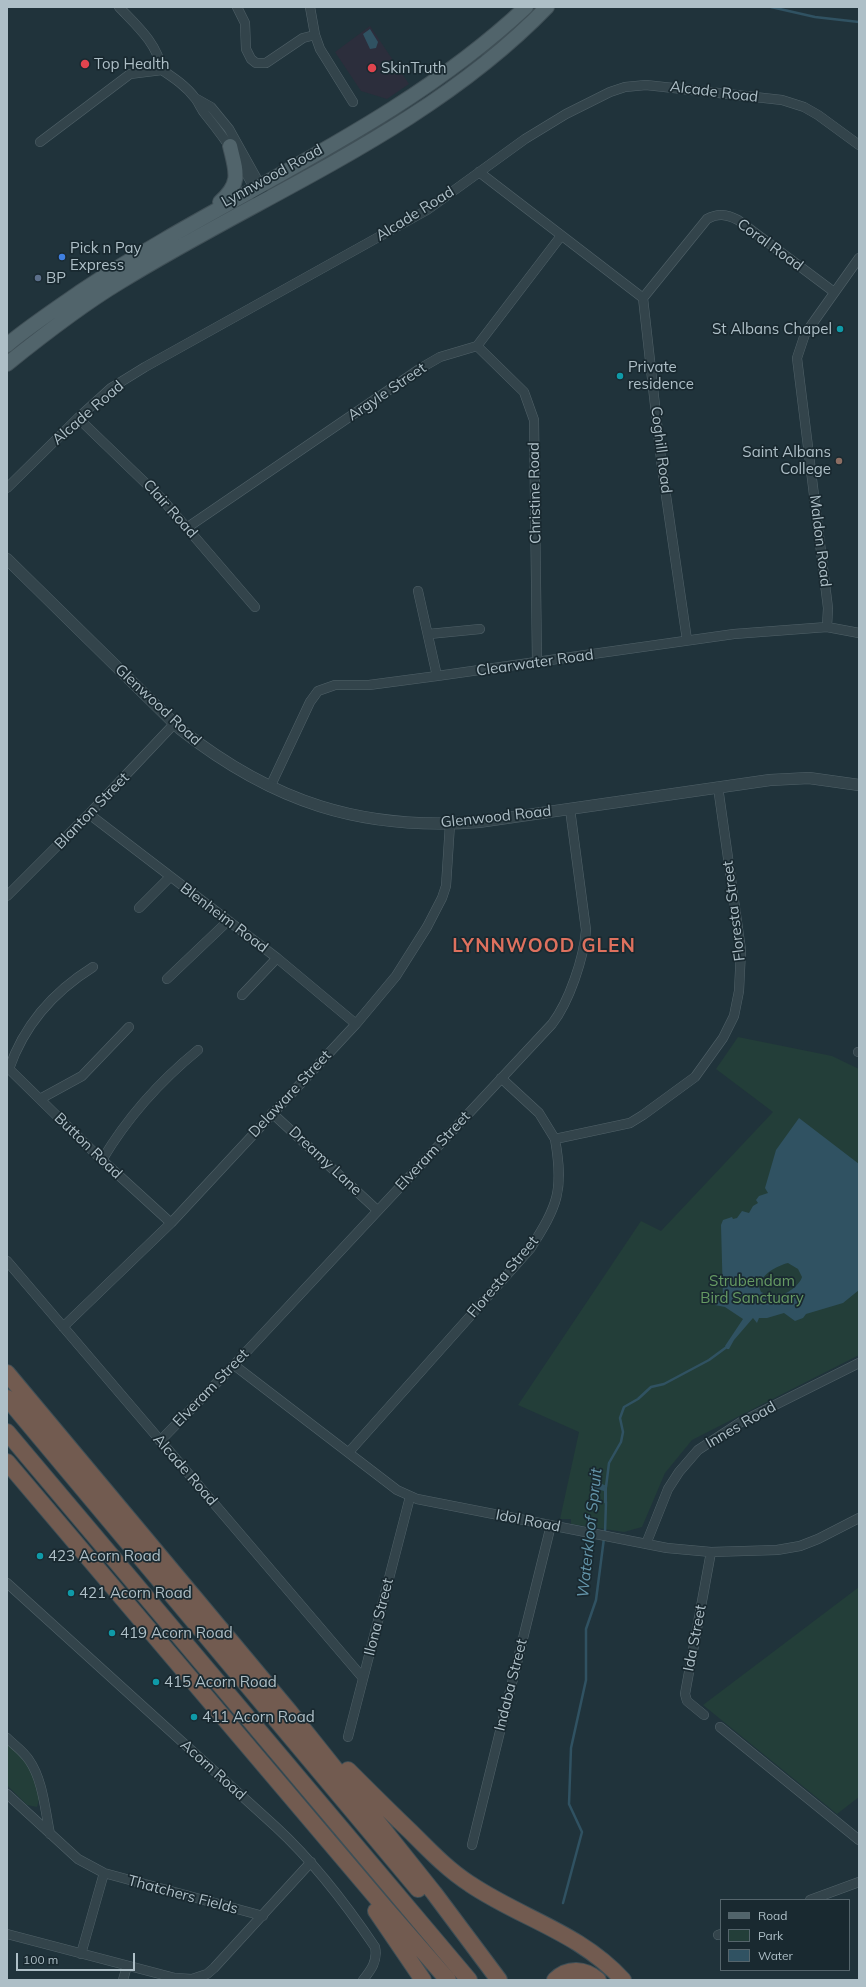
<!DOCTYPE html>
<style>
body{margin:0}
#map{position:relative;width:866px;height:1987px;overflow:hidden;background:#20333b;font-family:Mulish,sans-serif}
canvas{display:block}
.frame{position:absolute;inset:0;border:8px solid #aebfc7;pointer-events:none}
.legend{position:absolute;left:720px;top:1899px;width:130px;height:72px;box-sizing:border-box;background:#192930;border:1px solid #55656c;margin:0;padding:5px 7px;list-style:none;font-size:12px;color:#aebfc7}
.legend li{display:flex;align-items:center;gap:8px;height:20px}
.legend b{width:20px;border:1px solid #55656c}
.scale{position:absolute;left:16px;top:1953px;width:119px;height:18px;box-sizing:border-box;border:2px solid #aebfc7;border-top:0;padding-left:5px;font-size:12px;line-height:14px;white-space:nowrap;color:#aebfc7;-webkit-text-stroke:3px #192930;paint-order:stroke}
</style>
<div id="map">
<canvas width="866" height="1987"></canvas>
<div class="frame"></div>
<ul class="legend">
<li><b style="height:5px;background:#51646b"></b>Road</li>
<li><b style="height:11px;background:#233e39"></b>Park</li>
<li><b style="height:11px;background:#305262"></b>Water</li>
</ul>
<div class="scale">100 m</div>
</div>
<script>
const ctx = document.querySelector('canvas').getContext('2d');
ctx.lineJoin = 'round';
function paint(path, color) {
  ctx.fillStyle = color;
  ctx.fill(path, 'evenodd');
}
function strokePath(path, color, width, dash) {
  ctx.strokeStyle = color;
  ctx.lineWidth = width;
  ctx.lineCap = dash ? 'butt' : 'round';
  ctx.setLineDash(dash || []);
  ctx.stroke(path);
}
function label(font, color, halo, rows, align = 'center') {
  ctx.font = font + ' Mulish,sans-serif';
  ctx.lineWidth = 3.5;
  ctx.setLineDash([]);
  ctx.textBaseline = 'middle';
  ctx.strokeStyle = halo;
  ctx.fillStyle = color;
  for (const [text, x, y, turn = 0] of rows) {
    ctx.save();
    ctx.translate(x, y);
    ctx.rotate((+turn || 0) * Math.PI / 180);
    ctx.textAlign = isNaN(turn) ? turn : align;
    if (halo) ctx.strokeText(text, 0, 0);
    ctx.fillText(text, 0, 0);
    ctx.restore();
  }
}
paint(new Path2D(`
 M370 26 409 84 387 99 361 91 335 52Z`), '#2c2e3c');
paint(new Path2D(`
 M738 1037 832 1056 859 1069V1355L692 1440 665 1473 642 1527 624 1532 571 1524V1519H560L579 1432 518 1405 641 1221 661 1231 773 1112 716 1069Z
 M859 1587V1797L837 1814 703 1705Z
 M7 1743 30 1766 40 1796 37 1807 27 1805 7 1785Z`), '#233e39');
paint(new Path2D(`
 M370 29 378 42 376 48 370 49 363 34Z
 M799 1118 859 1164V1290L843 1303 806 1314 803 1318 795 1321 784 1313 767 1318H759L757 1323 753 1318 734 1340 729 1349H727L725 1346 743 1319 725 1307 715 1305 714 1302 723 1299 721 1225 723 1220 732 1217 733 1219 737 1218 742 1211 749 1213 753 1206 758 1203 756 1200 759 1196 768 1193 765 1188 776 1150ZM788 1263 798 1269 802 1277C799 1287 781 1299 770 1296 767 1296 764 1293 761 1292L759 1287C761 1274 777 1266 788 1263Z
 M592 1483 602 1484 607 1486V1504L604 1503V1491L590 1487Z`), '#305262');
strokePath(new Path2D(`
 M771 7 815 17 859 22
 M606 1487 609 1463 621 1442 623 1432 620 1418 624 1407 638 1399 651 1387 664 1384 709 1360 728 1346
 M605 1533 606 1502
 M563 1903 582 1832 569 1804 571 1748 586 1680V1629L596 1600 604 1538`), '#305262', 2.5);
const minor = new Path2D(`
 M119 7C137 26 157 43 162 70 174 78 186 86 195 98 199 103 201 109 205 114 227 141 247 170 260 202
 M237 7 245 23 246 49 251 59 256 63H266L303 38 315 35
 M310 7 315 35 320 49 353 102
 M195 98 211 107 229 129 263 190
 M40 142 130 74 162 70
 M479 172 643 298 662 468 687 640
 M643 298 707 219C718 213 726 214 738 220L834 292
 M477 346 524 392 534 420 537 663
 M78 418 162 499 255 607
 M7 488 78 418 111 388 145 367 427 210 525 139 566 114 610 92 625 87 646 85 782 100 804 107 818 115 859 145
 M188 527 421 368 440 357 477 346 561 236
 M418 591 437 676
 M827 627 828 608 797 358 805 334 859 258
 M429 634 480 629
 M270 787 310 702 318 691 335 685H369L437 676 734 634 827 627 859 633
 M89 814 277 958 356 1024
 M7 896 89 814 174 724
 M139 908 170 877
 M167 979 228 921
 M242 995 277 958
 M858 1052H859
 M7 1067 102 1160 171 1223
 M9 1069C24 1025 53 992 93 967
 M501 1078 539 1113 555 1139
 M40 1099 82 1076 129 1027
 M272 1113 377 1210
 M102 1160C127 1118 160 1081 198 1050
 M7 1261 363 1678
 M63 1327 171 1223 356 1024 396 976 427 927 442 898 446 886 450 824
 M234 1365 397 1490 417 1499 667 1548 711 1552 777 1550 800 1546 818 1539 859 1518
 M160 1441 234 1365 552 1024C569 1002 584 958 586 930L570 809
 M349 1452 530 1249C558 1205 564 1191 555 1139L630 1123 643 1115 695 1077 723 1038 734 1016 739 991 741 950 718 787
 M646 1544 668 1489 679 1472 698 1450 741 1422 859 1363
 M7 1583 276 1827C315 1863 346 1904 375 1947 378 1961 371 1970 363 1980
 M704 1715 687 1701 685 1694 711 1552
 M720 1727 859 1840
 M348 1737 410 1497
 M7 1738C14 1745 23 1751 29 1760 43 1780 45 1810 50 1834
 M7 1794 78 1859 104 1873 263 1916
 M472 1845 551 1525
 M810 1900 859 1882
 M7 1934 175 1978 192 1979 207 1974 214 1968 311 1862
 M718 1935 721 1934
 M81 1954 104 1873
 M123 1980 127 1966`);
const tertiary = new Path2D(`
 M7 559 180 729C273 802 361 831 479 822L770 780 809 778 859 785`);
const primary = new Path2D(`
 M220 202C242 183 236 171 230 146
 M7 345C31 325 57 308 83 290 229 193 397 128 526 7
 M7 364C43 335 80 306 120 282 264 193 428 130 547 7`);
const motorway = new Path2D(`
 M7 1373 289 1711 434 1893 499 1980
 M7 1398 418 1889
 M7 1432 469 1980
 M7 1462 386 1909 448 1980
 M348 1770C369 1791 390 1812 411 1832 429 1850 448 1870 470 1884 522 1919 579 1932 623 1980
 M376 1911 423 1980
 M555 1980C568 1967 585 1969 598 1980`);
strokePath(minor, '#516269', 10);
strokePath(tertiary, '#516269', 12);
strokePath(primary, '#405057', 16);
strokePath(motorway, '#3e4f56', 18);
strokePath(minor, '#33444b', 9);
strokePath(tertiary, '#33444b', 11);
strokePath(primary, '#51646b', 14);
strokePath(motorway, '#725b50', 16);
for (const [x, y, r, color] of [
 [85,64,5,"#e0444e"],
 [372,68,5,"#e0444e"],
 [62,257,4,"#3f7fe0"],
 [38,278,4,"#5c6f8a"],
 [840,329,4,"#0f9aa8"],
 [620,376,4,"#0f9aa8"],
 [839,461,4,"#8d6e63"],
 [40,1556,4,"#0f9aa8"],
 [71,1593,4,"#0f9aa8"],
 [112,1633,4,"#0f9aa8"],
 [156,1682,4,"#0f9aa8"],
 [194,1717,4,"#0f9aa8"]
]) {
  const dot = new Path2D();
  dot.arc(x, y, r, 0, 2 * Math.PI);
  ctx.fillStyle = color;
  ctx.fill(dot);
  strokePath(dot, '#192930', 1.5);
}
label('15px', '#aebfc7', '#192930', [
 ["Top Health",94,64],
 ["SkinTruth",381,68],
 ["Pick n Pay",70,248],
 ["Express",70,265],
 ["BP",46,278],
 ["St Albans Chapel",832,329,"right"],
 ["Private",628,367],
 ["residence",628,384],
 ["Saint Albans",831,452,"right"],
 ["College",831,469,"right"],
 ["423 Acorn Road",48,1556],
 ["421 Acorn Road",79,1593],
 ["419 Acorn Road",120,1633],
 ["415 Acorn Road",164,1682],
 ["411 Acorn Road",202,1717]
], 'left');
label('15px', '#aebfc7', '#192930', [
 ["Alcade Road",714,92,7],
 ["Lynnwood Road",272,176,-29],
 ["Alcade Road",415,214,-32],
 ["Coral Road",770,245,36],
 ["Argyle Street",387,392,-34],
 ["Alcade Road",88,413,-41],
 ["Coghill Road",661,450,83],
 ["Christine Road",535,493,-91],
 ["Clair Road",170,509,48],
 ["Maldon Road",820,541,83],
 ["Clearwater Road",535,663,-8],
 ["Glenwood Road",158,705,43],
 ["Blanton Street",92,811,-46],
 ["Glenwood Road",496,817,-6],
 ["Floresta Street",734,911,-97],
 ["Blenheim Road",224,918,37],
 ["Delaware Street",290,1094,-47],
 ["Button Road",88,1146,44],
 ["Elveram Street",433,1151,-47],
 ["Dreamy Lane",325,1161,43],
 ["Floresta Street",503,1277,-50],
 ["Elveram Street",211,1388,-46],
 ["Innes Road",741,1425,-30],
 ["Alcade Road",185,1470,49],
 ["Idol Road",528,1521,11],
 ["Ilona Street",379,1617,-76],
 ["Ida Street",695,1638,-79],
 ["Indaba Street",511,1685,-76],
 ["Acorn Road",213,1770,42],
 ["Thatchers Fields",183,1895,15]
]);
label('15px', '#669a63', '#192930', [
 ["Strubendam",752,1281],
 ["Bird Sanctuary",752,1298]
]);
label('italic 16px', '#6495aa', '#192930', [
 ["Waterkloof Spruit",590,1533,-84]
]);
ctx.letterSpacing = '1px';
label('bold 19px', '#de715e', '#192930', [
 ["LYNNWOOD GLEN",544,946]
]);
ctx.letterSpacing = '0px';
</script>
